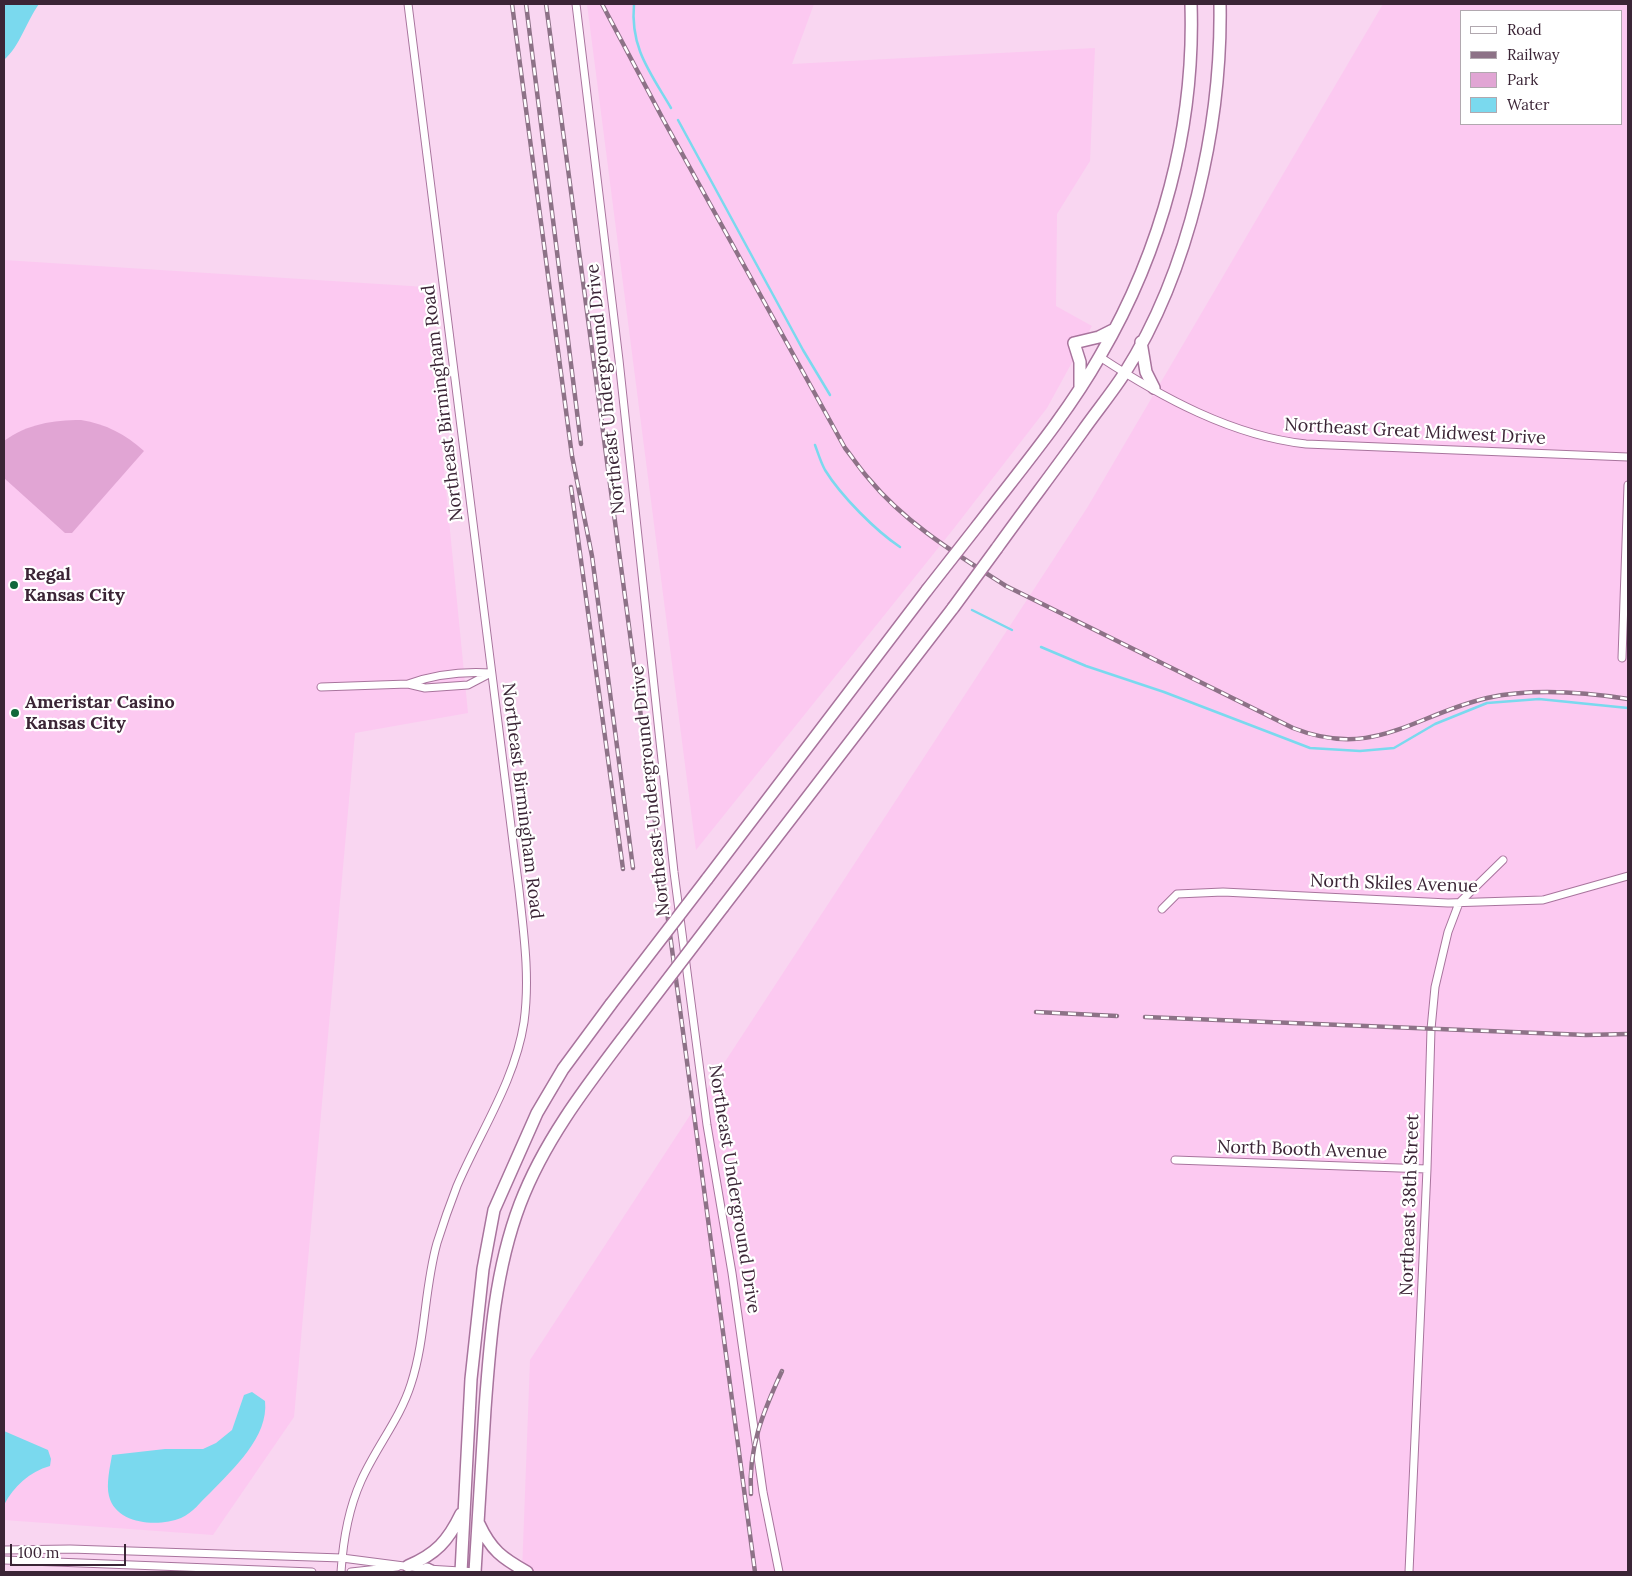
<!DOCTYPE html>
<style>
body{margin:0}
#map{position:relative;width:1632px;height:1576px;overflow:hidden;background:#f9d6f1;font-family:Lora,serif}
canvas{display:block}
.frame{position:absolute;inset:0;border:5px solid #3b2536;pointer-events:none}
.legend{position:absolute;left:1460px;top:10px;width:162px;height:115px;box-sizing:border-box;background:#fff;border:1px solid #b1a8af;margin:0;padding:6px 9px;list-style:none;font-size:15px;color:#3b2536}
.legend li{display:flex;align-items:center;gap:10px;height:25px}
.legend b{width:25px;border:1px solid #b1a8af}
.scale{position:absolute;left:10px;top:1544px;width:116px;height:22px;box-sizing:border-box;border:2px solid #3b2536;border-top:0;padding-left:6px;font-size:15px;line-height:18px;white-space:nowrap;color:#3b2536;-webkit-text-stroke:4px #fff;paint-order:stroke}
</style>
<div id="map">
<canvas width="1632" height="1576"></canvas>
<div class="frame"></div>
<ul class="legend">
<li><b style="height:6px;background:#fff"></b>Road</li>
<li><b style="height:6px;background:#8d7287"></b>Railway</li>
<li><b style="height:14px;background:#e1a5d4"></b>Park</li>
<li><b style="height:14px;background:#7ad9ee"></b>Water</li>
</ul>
<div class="scale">100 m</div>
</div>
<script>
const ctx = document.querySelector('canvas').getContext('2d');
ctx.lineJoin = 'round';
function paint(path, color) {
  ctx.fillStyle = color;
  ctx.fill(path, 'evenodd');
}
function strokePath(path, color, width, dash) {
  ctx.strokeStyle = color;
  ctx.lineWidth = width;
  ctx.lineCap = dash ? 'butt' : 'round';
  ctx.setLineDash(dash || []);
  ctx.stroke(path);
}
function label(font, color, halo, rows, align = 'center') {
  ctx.font = font + ' Lora,serif';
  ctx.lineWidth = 4.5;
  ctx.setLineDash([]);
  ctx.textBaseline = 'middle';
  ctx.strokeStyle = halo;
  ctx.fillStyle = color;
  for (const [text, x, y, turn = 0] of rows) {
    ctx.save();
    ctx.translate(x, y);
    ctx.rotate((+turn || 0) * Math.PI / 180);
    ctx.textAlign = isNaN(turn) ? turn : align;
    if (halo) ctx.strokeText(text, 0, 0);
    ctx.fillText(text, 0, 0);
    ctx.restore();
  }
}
paint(new Path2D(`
 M587 4H814L792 64 1095 48 1090 161 1057 214 1056 306 1092 326 1047 408 955 527 696 850Z
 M1383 4H1628V1572H522L530 1360 1087 508ZM1461 11H1621V124H1461Z
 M4 260 426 287 468 713 355 733 294 1417 213 1535 4 1520Z`), '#fcc9f1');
paint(new Path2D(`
 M81 420C106 424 125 434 144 451L72 533H65L4 478V441C27 424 53 420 81 420Z`), '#e1a5d4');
paint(new Path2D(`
 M4 4H39C26 22 20 46 4 60Z
 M252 1392 265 1401C269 1437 233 1469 210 1493 201 1501 193 1513 181 1518 159 1527 116 1525 109 1496 106 1484 110 1467 112 1455L165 1449H203L216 1443 232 1430 244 1395Z
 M4 1431 48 1450 51 1459 50 1466C29 1472 14 1486 4 1505Z`), '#7ad9ee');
strokePath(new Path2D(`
 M634 4C630 48 650 72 671 108
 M678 120 803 350 830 395
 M815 445C818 453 821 463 825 470 841 496 876 531 900 547
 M972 610 1012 630
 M1041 647 1086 666 1164 692 1310 748 1360 751 1394 748 1435 724 1487 703 1539 699 1628 708`), '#7ad9ee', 2.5);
const minor = new Path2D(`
 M576 4 619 360 674 872 707 1125 732 1273 763 1492 779 1572
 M1100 357C1161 397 1232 436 1306 444L1628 457
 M1622 658 1628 485
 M408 684C436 674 461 671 491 673
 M321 687 408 684 425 688 468 685 491 673
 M1162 909 1177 894 1223 892 1448 903 1511 901 1543 900 1628 876
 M1175 1160 1427 1169
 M4 1550 70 1549 342 1558 427 1569 477 1572
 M4 1560 312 1572
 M341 1572C343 1541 348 1510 361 1481 376 1447 400 1419 411 1384 426 1338 424 1289 437 1243 443 1224 450 1204 457 1186 480 1132 515 1081 524 1022 530 978 524 935 519 890L408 4
 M351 1572 397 1567
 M1409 1572 1427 1169 1431 1029 1435 987 1448 932 1459 903 1503 860`);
const trunk = new Path2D(`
 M1141 342 1146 372 1154 388
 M1080 387V362L1074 343 1099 337 1115 329
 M978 525C1020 470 1066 416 1100 356 1162 250 1195 127 1191 4
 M997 548C1025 509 1054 471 1082 432 1096 412 1111 394 1124 374 1190 271 1222 124 1220 4
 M707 879 927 590
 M723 907 953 608
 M479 1524C491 1550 502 1558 527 1572
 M408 1566C436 1554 448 1541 461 1514
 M427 1569 433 1572
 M461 1572 471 1379 483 1269 494 1210 537 1113 563 1069 611 1004
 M475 1572C478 1518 482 1464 485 1409 490 1340 495 1270 520 1204 544 1141 585 1088 626 1034`);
strokePath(minor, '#a8749d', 9);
strokePath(trunk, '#a8749d', 14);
strokePath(minor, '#fff', 7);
strokePath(trunk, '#fff', 11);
const rail = new Path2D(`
 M512 4 572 456 592 556 633 868
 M526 4 581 444
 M546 4 755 1572
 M602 4 664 121 845 448C853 458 860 469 869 479 906 524 958 555 1006 586L1293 728C1374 760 1414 715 1487 698 1532 688 1583 692 1628 699
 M571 487 623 869
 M1036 1012 1117 1016
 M1145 1017 1586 1035 1628 1034
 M751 1494C748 1448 763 1412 782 1371`);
strokePath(rail, '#8d7287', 4.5);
strokePath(rail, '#fff', 2.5, [8]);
const trunkBridge = new Path2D(`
 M927 590 978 525
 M953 608 997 548
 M611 1004 707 879
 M626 1034 723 907`);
strokePath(trunkBridge, '#a8749d', 14, []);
strokePath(trunkBridge, '#fff', 11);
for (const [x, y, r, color] of [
 [14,585,5,"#10683a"],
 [15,713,5,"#10683a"]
]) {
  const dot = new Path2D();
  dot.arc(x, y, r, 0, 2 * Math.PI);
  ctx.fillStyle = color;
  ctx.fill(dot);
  strokePath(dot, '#fff', 2);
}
label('18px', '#3b2536', '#fff', [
 ["Northeast Underground Drive",606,389,-96],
 ["Northeast Birmingham Road",443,403,-97],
 ["Northeast Great Midwest Drive",1415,432,3],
 ["Northeast Underground Drive",651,791,-96],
 ["Northeast Birmingham Road",522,801,83],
 ["North Skiles Avenue",1394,884,2],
 ["North Booth Avenue",1302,1150,2],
 ["Northeast Underground Drive",734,1189,81],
 ["Northeast 38th Street",1410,1205,-88]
]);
label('bold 18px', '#3b2536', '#fff', [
 ["Regal",24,575],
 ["Kansas City",24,596],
 ["Ameristar Casino",25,703],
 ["Kansas City",25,724]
], 'left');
</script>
